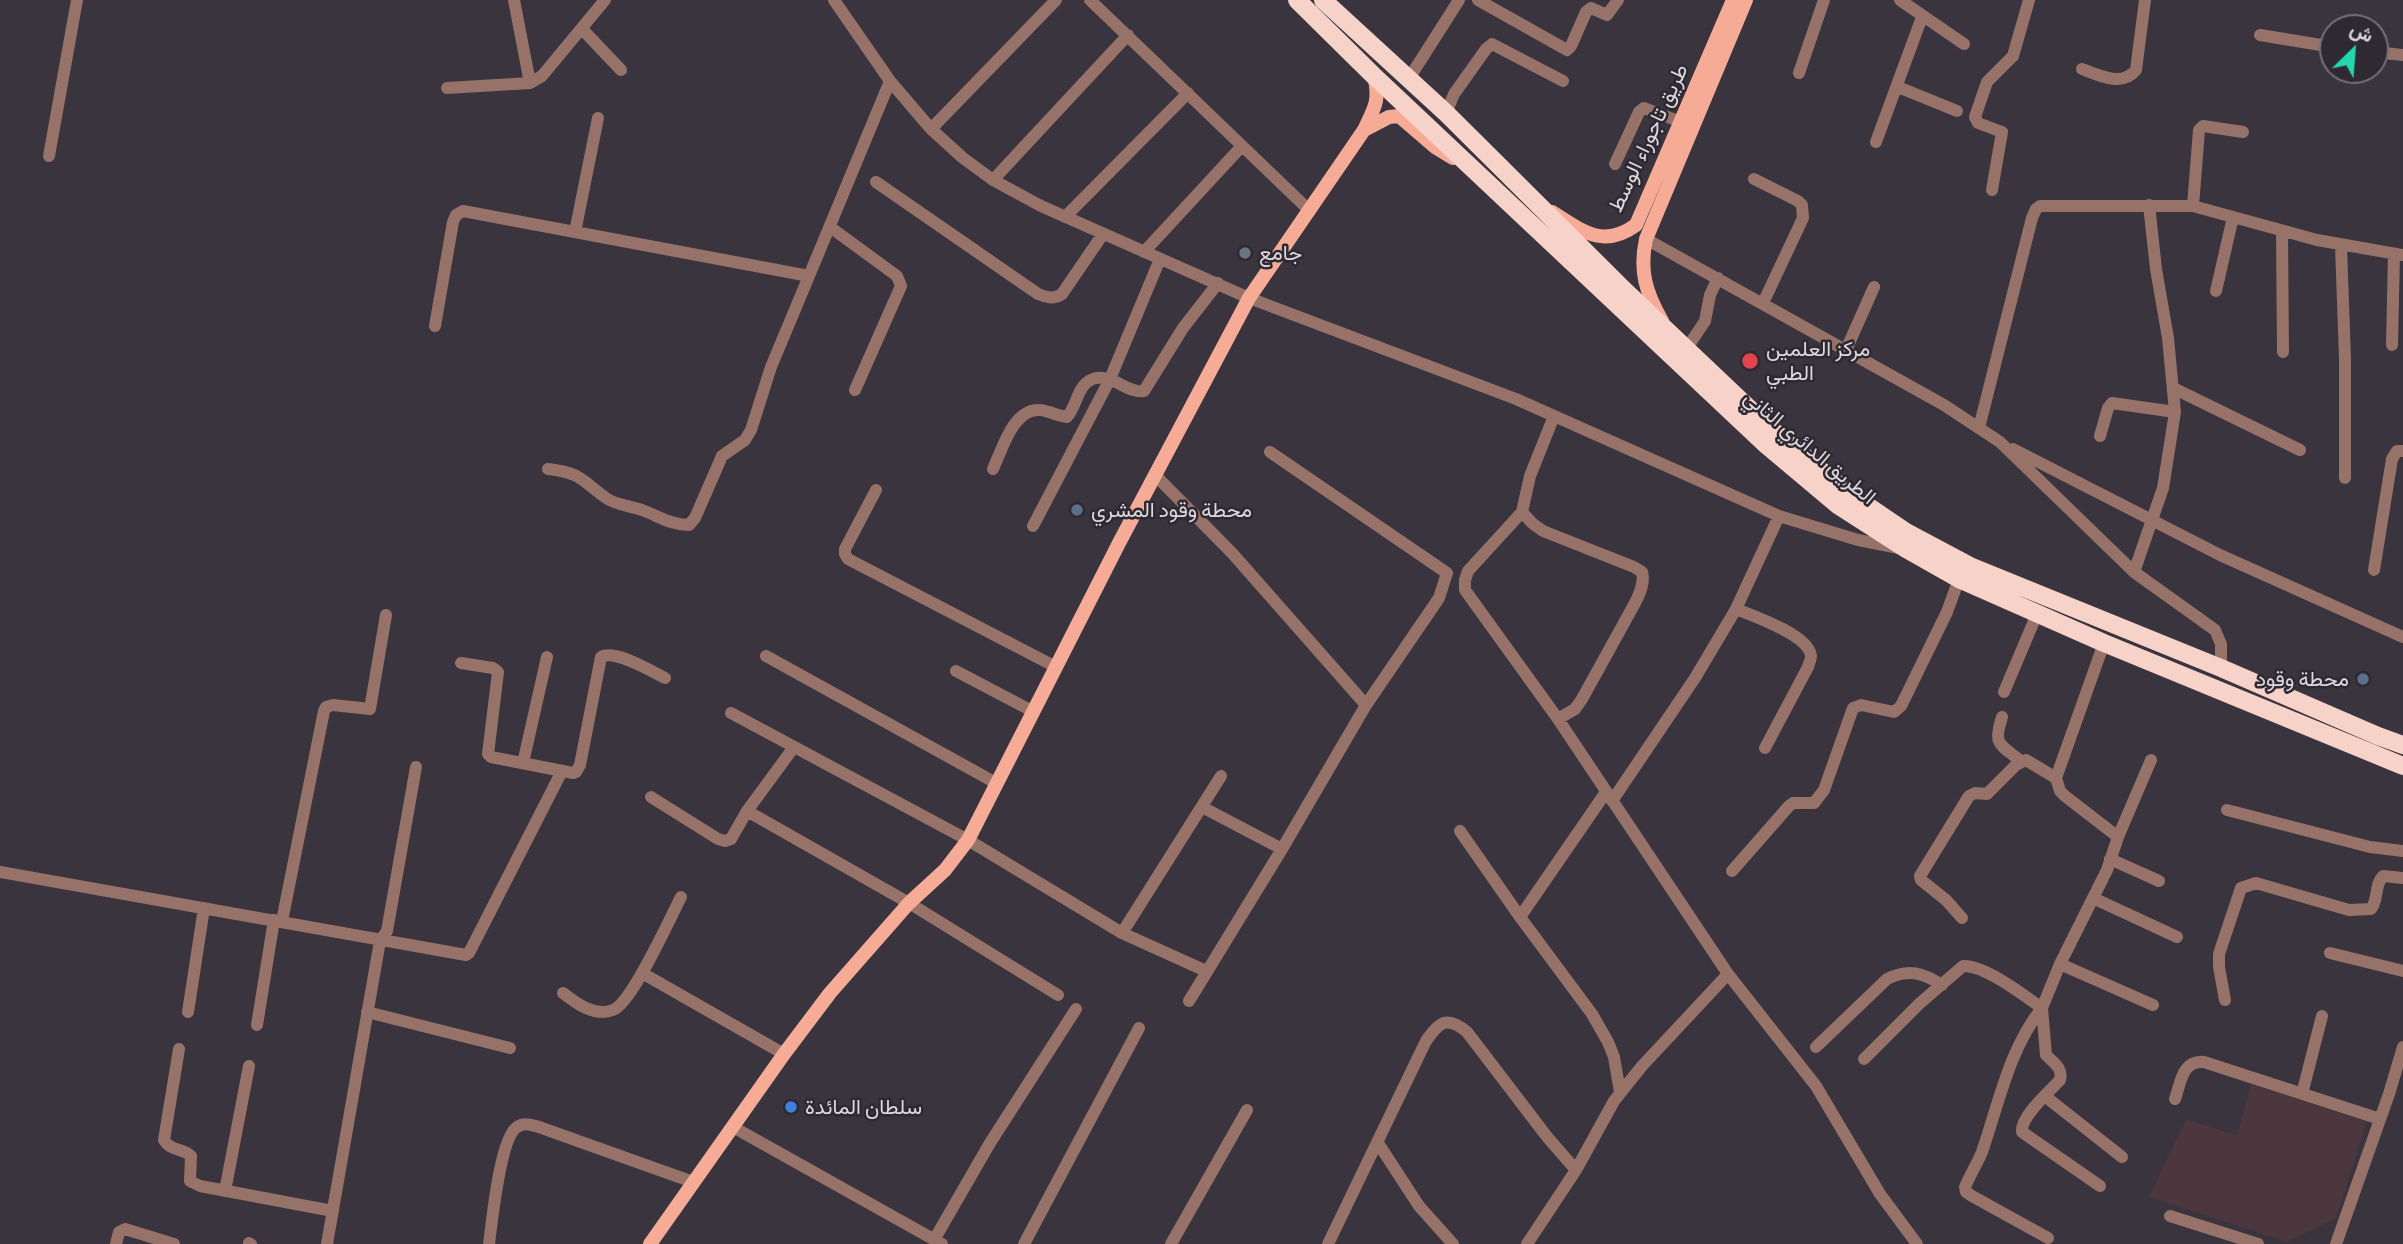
<!DOCTYPE html>
<meta charset="utf-8">
<style>
body{margin:0}
#map{position:relative;width:2403px;height:1244px;overflow:hidden;background:#39343d;font-family:Barlow,Vazirmatn,sans-serif}
canvas{display:block}
.north{position:absolute;left:2319px;top:14px;width:70px;height:70px;box-sizing:border-box;background:#2f2a32;border:2px solid #757077;border-radius:50%;rotate:25deg;font-size:19px;font-weight:700;line-height:28px;text-align:center;color:#ddd9df}
.north::after{content:'';display:block;margin:auto;width:24px;height:32px;background:#25d5ae;clip-path:polygon(50% 0,100% 100%,50% 72%,0 100%)}
</style>
<div id="map">
<canvas width="2403" height="1244"></canvas>
<div class="north">ش</div>
</div>
<script>
const ctx = document.querySelector('canvas').getContext('2d');
ctx.lineJoin = 'round';
function paint(path, color) {
  ctx.fillStyle = color;
  ctx.fill(path, 'evenodd');
}
function strokePath(path, color, width, dash) {
  ctx.strokeStyle = color;
  ctx.lineWidth = width;
  ctx.lineCap = dash ? 'butt' : 'round';
  ctx.setLineDash(dash || []);
  ctx.stroke(path);
}
function label(font, color, halo, rows, align = 'center') {
  ctx.font = font + ' Barlow,Vazirmatn,sans-serif';
  ctx.lineWidth = 5;
  ctx.setLineDash([]);
  ctx.textBaseline = 'middle';
  ctx.strokeStyle = halo;
  ctx.fillStyle = color;
  for (const [text, x, y, turn = 0] of rows) {
    ctx.save();
    ctx.translate(x, y);
    ctx.rotate((+turn || 0) * Math.PI / 180);
    ctx.textAlign = isNaN(turn) ? turn : align;
    if (halo) ctx.strokeText(text, 0, 0);
    ctx.fillText(text, 0, 0);
    ctx.restore();
  }
}
paint(new Path2D(`
 M2251 1084 2367 1122 2336 1218 2287 1242 2149 1197 2186 1119 2237 1135Z`), '#4b373d');
strokePath(new Path2D(`
 M514 0 530 83
 M834 0 890 81 931 129 963 158 993 180 1041 206 1249 298 1516 399 1779 516 1858 540 1899 548
 M1090 0 1310 211
 M1478 0 1567 50 1571 46 1586 12 1591 8 1607 15 1618 0
 M1900 0 1964 44
 M582 29 621 70
 M2260 35 2333 47
 M2375 52 2403 55
 M2082 69C2100 76 2122 87 2136 70L2145 0
 M1799 73 1824 0
 M1408 80 1459 0
 M1898 87 1957 111
 M447 88 530 83 542 76 605 0
 M1446 113 1454 94 1486 49 1492 44 1563 81
 M931 129 1056 0
 M1876 142 1922 17
 M49 156 77 0
 M1615 164 1639 112 1644 108 1681 122
 M1754 179 1798 201 1802 205 1803 218 1763 303
 M993 180 1128 35
 M876 182 1038 294C1047 297 1053 300 1062 294L1103 234
 M1992 190 2002 132 1978 123 1975 117 1987 82 2013 56 2029 0
 M2193 206 2199 130 2203 126 2243 132
 M1065 217 1188 93
 M830 227 897 276 901 286 855 390
 M2282 231 2283 352
 M575 232 598 118
 M1646 239 1944 405 2000 442 2134 572 2215 630 2221 644V668
 M2341 246 2345 359V478
 M1144 252 1242 146
 M2216 291 2233 217
 M435 326 453 222 456 215 463 211 809 276 890 81
 M2392 345 2394 254
 M1687 348 1705 321 1710 295 1718 278
 M1846 350 1874 287
 M2173 388 2300 450
 M1554 416 1530 476 1522 512 1468 571 1465 580V590L1558 719 1728 974 1816 1086 1880 1194 1917 1244
 M1979 428 2032 218 2036 209 2040 206H2193L2317 240 2403 255
 M2100 436 2108 408 2112 403 2175 412
 M2013 449 2220 555 2403 637
 M548 469C582 473 581 480 606 498 616 505 630 506 642 510 658 516 671 525 689 525L695 518 722 456 745 440 751 430 771 367 809 276
 M993 469C1002 450 1013 408 1040 410 1049 411 1058 416 1067 417 1078 405 1077 382 1096 378 1114 375 1128 394 1144 391L1183 328 1218 283
 M1155 475 1232 553 1366 705
 M876 490 845 549V554L848 559 1056 667
 M1522 512 1532 523 1543 531 1634 567 1642 572C1645 582 1640 593 1635 603L1582 699 1575 709 1558 719
 M1033 526 1110 379 1160 259
 M2374 570 2392 459 2397 451H2403
 M2134 572 2163 488 2175 412 2168 338 2156 269 2149 205
 M1736 609C1754 616 1809 635 1811 656 1811 660 1809 663 1808 667L1765 748
 M766 656 996 783
 M461 663 493 668 498 672 488 754 491 757 573 773 576 772 580 765 601 657C615 649 651 671 665 678
 M956 671 1034 712
 M2004 692 2037 614
 M731 713 968 840 1122 933 1221 776
 M2002 717C1993 745 1999 744 2021 761
 M523 763 547 657
 M1606 792 1520 917 1592 1014 1608 1042 1614 1057 1620 1092
 M651 797 718 839 725 841 731 839 747 811 794 747
 M1612 801 1695 678 1736 609 1779 516
 M1202 807 1282 849
 M2227 810 2370 847 2403 851
 M747 811 909 903 1058 995
 M1460 831 1520 917
 M2118 837 2151 760
 M2110 859 2159 881
 M1732 871 1789 806 1793 803H1814L1824 790 1853 708 1861 705 1894 712 1901 706 1947 612 1959 579
 M0 872 466 955 469 953 562 771
 M2093 898 2177 937
 M1962 918 1946 900 1921 880 1920 876 1969 796 1975 793 1987 794 2016 765 2026 760 2056 778
 M282 921 324 711 326 707 333 705 370 709 386 615
 M1122 933 1206 971
 M2330 953 2403 971
 M2060 964 2153 1005
 M642 973 784 1054
 M563 993C577 1004 595 1017 613 1010 632 1003 670 918 681 897
 M2225 1000 2219 967V954L2241 888 2256 883 2349 910 2371 909C2379 899 2374 885 2383 876L2403 878
 M1189 1001 1282 849 1366 705 1439 598 1447 573 1270 452
 M188 1012 204 908
 M367 1012 510 1048
 M257 1025 274 920
 M1816 1047 1887 979C1909 968 1923 973 1942 985
 M179 1049 164 1140C170 1151 183 1148 191 1156L190 1181 200 1186 333 1211
 M1864 1059 1919 1004 1963 966C1985 965 2023 995 2042 1008 2009 1049 1999 1103 1982 1152 1977 1164 1970 1175 1965 1187L1966 1192 1972 1196 2048 1238
 M2302 1094 2322 1016
 M2046 1097 2122 1157
 M2175 1099C2181 1082 2182 1060 2204 1062L2380 1119
 M733 1127 942 1244
 M1378 1143 1419 1206 1453 1244
 M2100 1186 2022 1132C2020 1117 2049 1092 2060 1080 2063 1068 2054 1063 2046 1055L2042 1008 2060 964 2107 870 2118 837 2065 796 2060 791 2056 778 2104 643
 M225 1191 249 1066
 M2170 1216 2258 1244
 M934 1240 990 1143 1076 1009
 M249 1243 251 1244
 M116 1244 119 1232 125 1229 174 1244
 M327 1244 380 941 387 931 416 767
 M489 1244C492 1222 500 1138 517 1127 524 1122 531 1125 539 1127L693 1182
 M1024 1244 1139 1028
 M1171 1244 1247 1110
 M1328 1244 1426 1041C1439 1022 1447 1015 1467 1032L1548 1138 1576 1170
 M1527 1244 1576 1170 1614 1101 1642 1066 1728 974
 M2336 1244 2389 1094 2403 1047`), '#967268', 12);
strokePath(new Path2D(`
 M1364 130 1389 117 1399 116 1435 147 1453 158
 M1552 212C1582 231 1603 249 1636 225L1733 0
 M1662 321C1646 293 1639 271 1646 239L1746 0
 M650 1244 784 1054 830 993 909 903 945 870 968 840 1119 543 1249 298 1364 130C1375 107 1380 101 1374 75`), '#f6ab97', 14);
strokePath(new Path2D(`
 M1297 0 1373 75 1764 443 1839 506 1906 549 1959 579 2104 643 2403 766
 M1323 0 1446 113 1620 286 1772 430 1847 492 1906 532 1970 566 2221 668 2378 736 2403 745`), '#f7d2c8', 18);
for (const [x, y, r, color] of [
 [1245,253,7,"#6b7280"],
 [1750,361,9,"#e0444e"],
 [1077,510,7,"#5c6f8a"],
 [2363,679,7,"#5c6f8a"],
 [791,1107,7,"#3f7fe0"]
]) {
  const dot = new Path2D();
  dot.arc(x, y, r, 0, 2 * Math.PI);
  ctx.fillStyle = color;
  ctx.fill(dot);
  strokePath(dot, '#2f2a32', 2.5);
}
label('21px', '#ddd9df', '#2f2a32', [
 ["طريق تاجوراء الوسط",1648,138,-65],
 ["الطريق الدائري الثاني",1810,447,40]
]);
label('21px', '#ddd9df', '#2f2a32', [
 ["جامع",1259,253],
 ["مركز العلمين",1766,349],
 ["الطبي",1766,373],
 ["محطة وقود المشري",1091,510],
 ["محطة وقود",2349,679,"right"],
 ["سلطان المائدة",805,1107]
], 'left');
</script>
